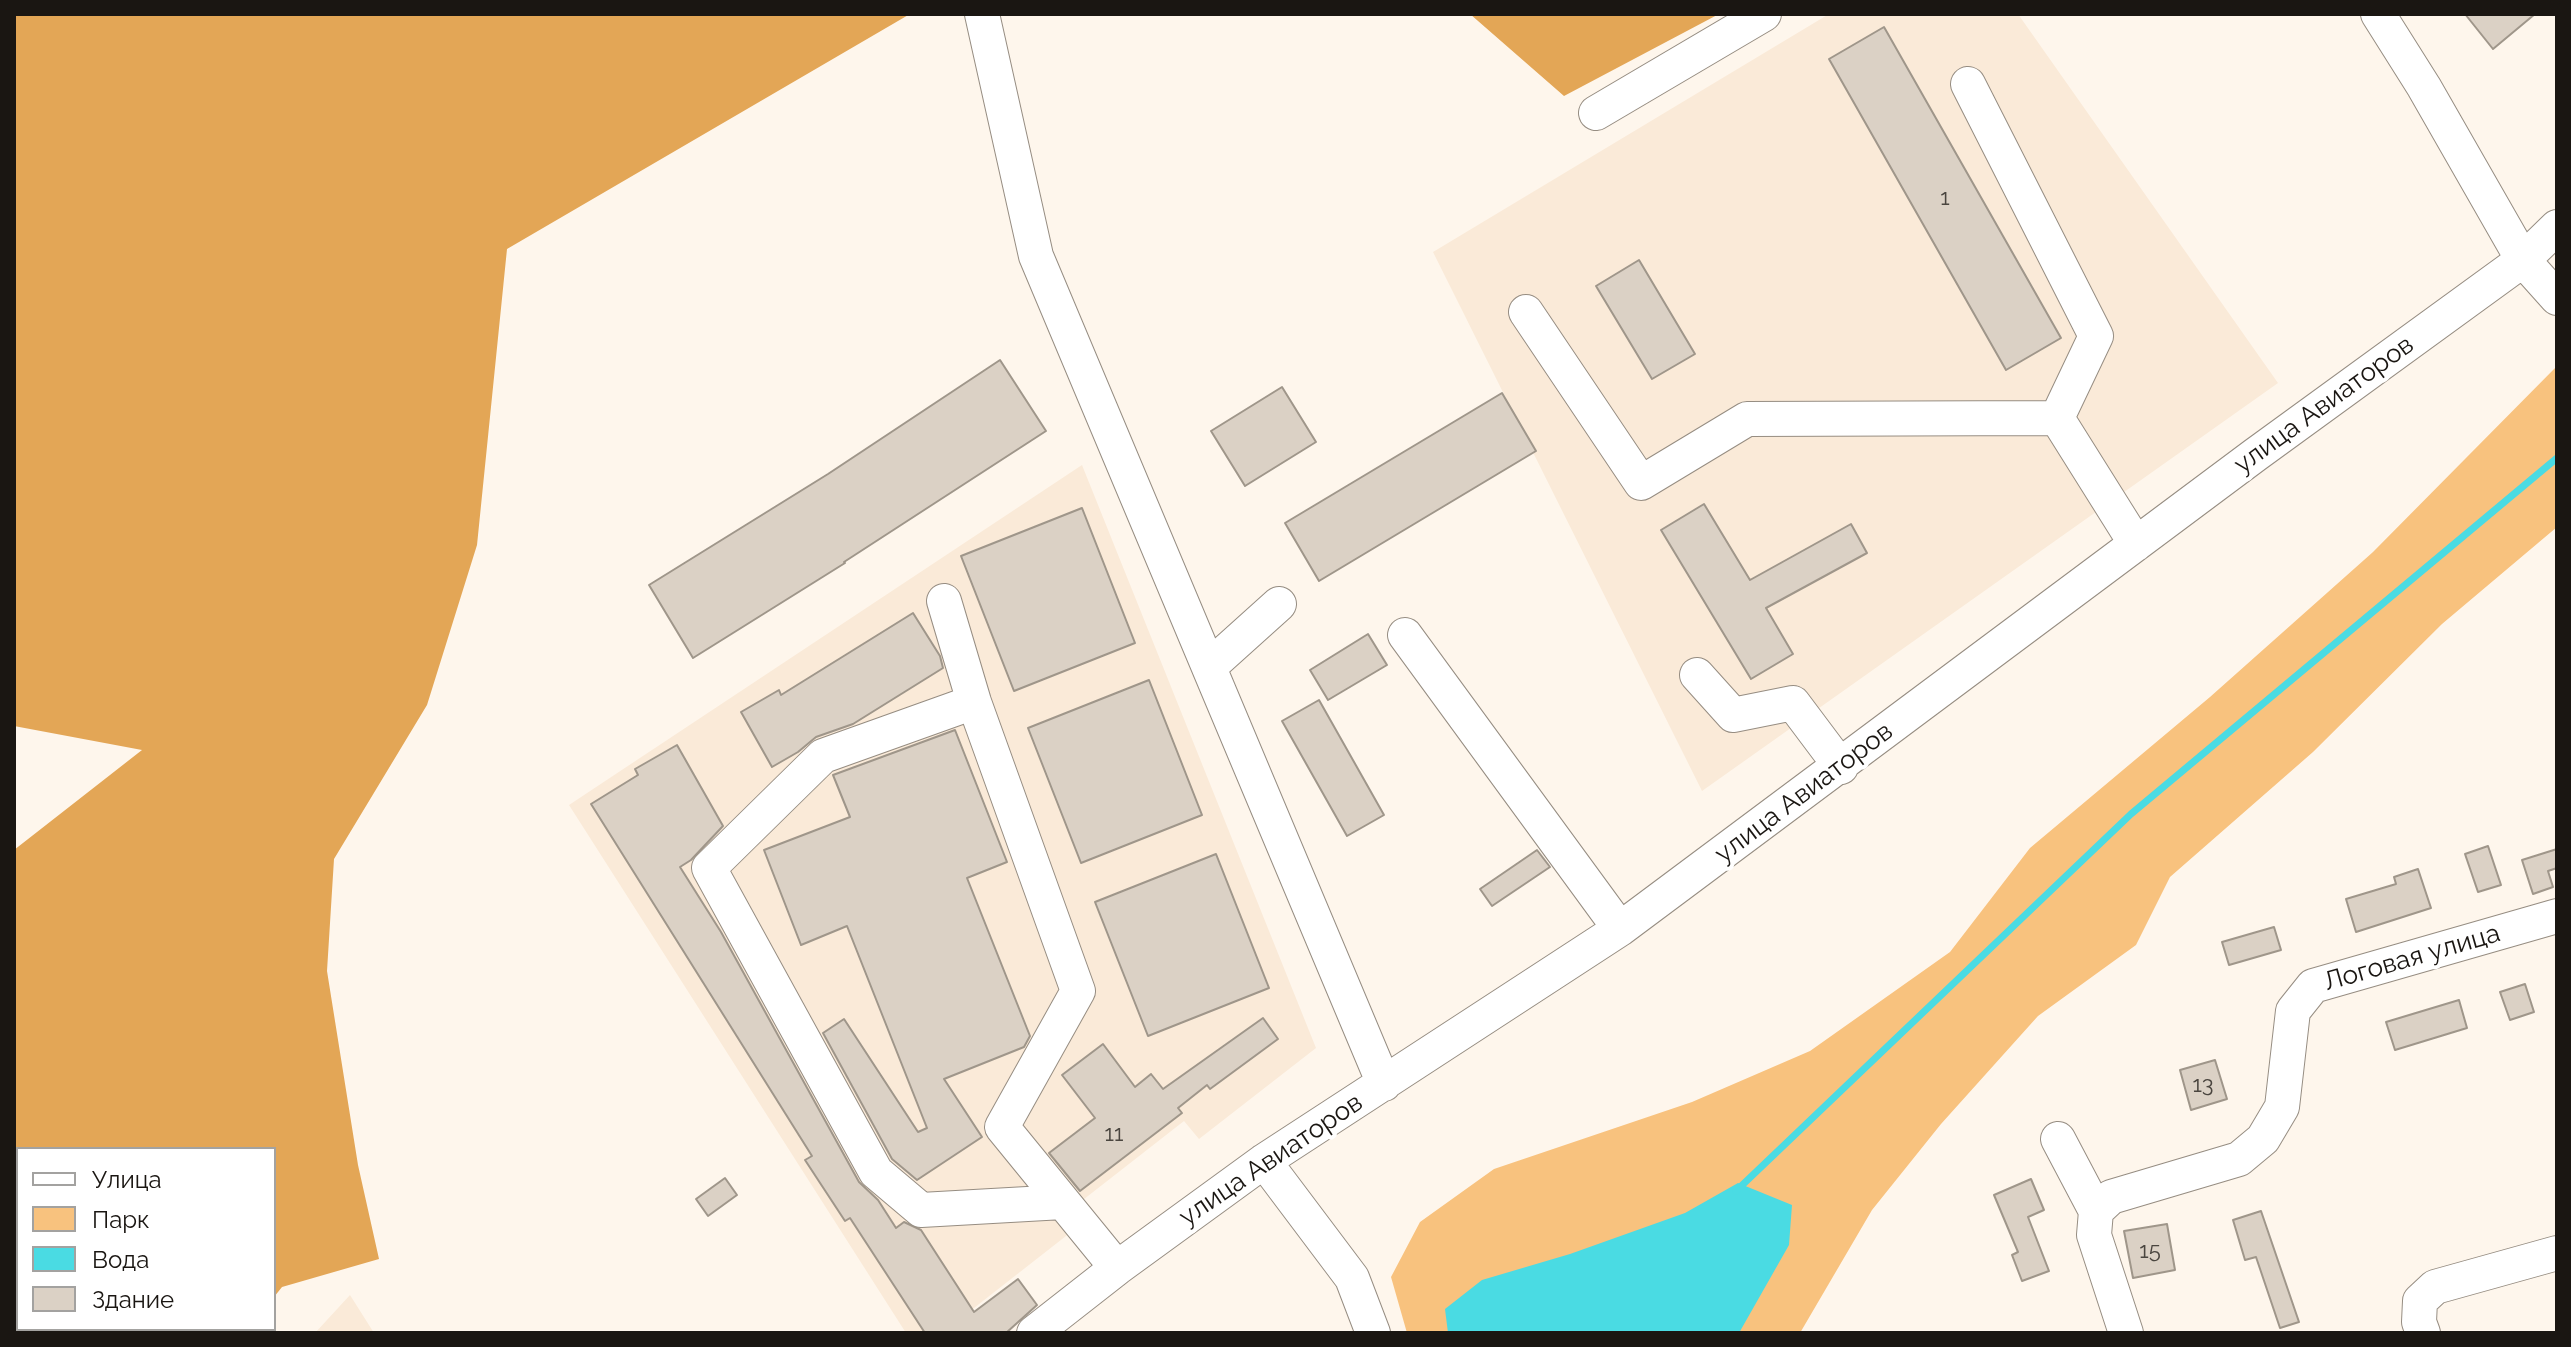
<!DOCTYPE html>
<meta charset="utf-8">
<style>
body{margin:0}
#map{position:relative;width:2571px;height:1347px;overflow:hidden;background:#fef6ec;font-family:Raleway,sans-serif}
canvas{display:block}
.frame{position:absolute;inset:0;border:16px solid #1a1612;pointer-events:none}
.legend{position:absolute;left:16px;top:1147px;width:260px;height:184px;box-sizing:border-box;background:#fff;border:2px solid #a3a2a0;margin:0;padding:10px 14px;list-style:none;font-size:24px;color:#1a1612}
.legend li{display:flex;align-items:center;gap:16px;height:40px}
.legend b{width:40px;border:2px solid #a3a2a0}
</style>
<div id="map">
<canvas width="2571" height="1347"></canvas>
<div class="frame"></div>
<ul class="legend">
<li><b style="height:10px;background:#fff"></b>Улица</li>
<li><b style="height:22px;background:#f8c27e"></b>Парк</li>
<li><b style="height:22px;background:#4adbe3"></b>Вода</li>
<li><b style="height:22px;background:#dbd1c5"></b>Здание</li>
</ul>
</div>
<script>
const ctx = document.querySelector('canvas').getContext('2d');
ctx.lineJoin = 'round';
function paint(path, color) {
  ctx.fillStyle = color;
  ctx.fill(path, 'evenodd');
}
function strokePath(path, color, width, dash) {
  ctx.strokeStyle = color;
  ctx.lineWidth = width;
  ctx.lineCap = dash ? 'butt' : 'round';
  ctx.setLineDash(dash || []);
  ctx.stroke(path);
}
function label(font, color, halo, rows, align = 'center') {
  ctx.font = font + ' Raleway,sans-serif';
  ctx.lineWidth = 8;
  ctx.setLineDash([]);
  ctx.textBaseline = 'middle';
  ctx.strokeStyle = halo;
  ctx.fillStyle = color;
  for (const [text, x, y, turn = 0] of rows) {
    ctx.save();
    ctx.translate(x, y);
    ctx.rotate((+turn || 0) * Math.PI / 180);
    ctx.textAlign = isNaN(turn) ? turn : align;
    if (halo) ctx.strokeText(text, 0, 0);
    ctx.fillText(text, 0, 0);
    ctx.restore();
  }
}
paint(new Path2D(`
 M1829 14H2018L2278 383 1702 791 1433 252Z
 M1082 465 1316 1048 1199 1139 1184 1121 1079 1203 1089 1218 942 1333H906L569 805Z
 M350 1295 374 1333H315Z`), '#faead8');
paint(new Path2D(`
 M2557 366V527L2442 624 2313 752 2170 877 2136 945 2038 1016 1941 1124 1872 1210 1800 1333H1407L1391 1277 1420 1222 1494 1169 1692 1102 1810 1051 1950 952 2030 848 2210 697 2373 552Z`), '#f8c27e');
paint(new Path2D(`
 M14 14H910L507 249 477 545 427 705 334 859 327 971 358 1165 379 1259 282 1287 274 1297V1149H18V1329H247L243 1333H14V850L142 750 14 726Z
 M1470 14H1719L1564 96Z`), '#e3a656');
paint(new Path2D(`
 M1738 1183 1792 1205 1789 1245 1739 1333H1448L1445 1309 1482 1280 1570 1254 1685 1213Z`), '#4adbe3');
strokePath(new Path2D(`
 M1736 1191 2131 814 2557 458`), '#4adbe3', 7);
const building = new Path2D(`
 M2465 14H2535L2493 49Z
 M1884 27 2061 338 2006 370 1829 59Z
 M1639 260 1695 354 1652 379 1596 286Z
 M1000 360 1046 431 844 562 845 563 693 658 649 585 828 474Z
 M1282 387 1316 442 1245 486 1211 431Z
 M1502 393 1536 451 1319 581 1285 523Z
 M1704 504 1750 580 1851 524 1867 553 1766 608 1793 654 1751 679 1661 530Z
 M1082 508 1135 643 1014 691 961 556Z
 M913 613 940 656 943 668 853 724 816 737 798 752 772 767 741 712 779 690 781 695Z
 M1368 634 1387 665 1328 700 1310 670Z
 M1149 680 1202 815 1081 863 1028 728Z
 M1319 700 1384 815 1347 836 1282 721Z
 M955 730 1007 862 967 878 1030 1036 1024 1047 944 1079 982 1137 917 1180 892 1159 823 1033 844 1019 918 1132 927 1128 847 926 801 945 764 850 850 817 833 775Z
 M677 745 723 826 691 860 680 867 721 932 859 1182 878 1200 896 1228 904 1222 921 1230 974 1312 1018 1279 1037 1305 1006 1333H925L850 1218 845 1221 805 1160 812 1156 591 804 638 775 635 769Z
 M2488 846 2501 885 2478 892 2465 854Z
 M2557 849V868L2548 871 2553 887 2533 894 2522 860Z
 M1537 850 1550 867 1492 906 1480 889Z
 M1216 854 1269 988 1148 1036 1095 902Z
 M2418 869 2431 908 2356 932 2346 899 2396 884 2394 877Z
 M2274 927 2281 950 2229 965 2222 942Z
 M2525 984 2534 1012 2510 1020 2500 992Z
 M2459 1000 2467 1028 2395 1050 2386 1022Z
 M1263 1018 1278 1039 1210 1089 1207 1085 1178 1108 1182 1113 1080 1191 1049 1153 1095 1118 1062 1075 1103 1044 1135 1087 1151 1074 1163 1089Z
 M2215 1060 2227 1099 2191 1110 2180 1070Z
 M725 1178 737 1195 708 1216 696 1199Z
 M2031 1179 2044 1210 2028 1217 2049 1271 2022 1281 2012 1255 2018 1252 1994 1195Z
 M2261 1211 2299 1322 2280 1328 2256 1257 2245 1260 2233 1220Z
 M2167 1224 2175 1270 2133 1278 2124 1231Z`);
paint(building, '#dbd1c5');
strokePath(building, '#9f968a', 2);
const minor = new Path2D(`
 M982 14 1036 256 1384 1084
 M2378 14 2424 87 2523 260 2557 298
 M1968 84 2096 336 2057 418
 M1596 113 1764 14
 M1526 312 1641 483 1747 419 2057 418 2136 544
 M944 601 974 702 1078 991 1002 1127 1117 1268
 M1405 635 1620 929
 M1209 667 1279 604
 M1697 675 1733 715 1793 703 1841 767
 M974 702 823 756 709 868 876 1172 921 1210 1063 1202
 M2058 1139 2096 1211
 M1264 1161 1352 1278 1373 1333
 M1034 1333 1117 1268 1264 1161 1620 929 2255 455 2523 260 2557 227
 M2126 1333 2094 1235 2096 1211 2111 1197 2239 1159 2263 1139 2282 1107 2293 1011 2313 986 2557 916
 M2423 1333 2419 1322 2420 1301 2435 1287 2557 1253`);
strokePath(minor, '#968d82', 36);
strokePath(minor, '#fff', 34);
label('22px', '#4a453f', null, [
 ["1",1945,198],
 ["13",2203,1085],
 ["11",1114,1134],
 ["15",2150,1251]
]);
label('26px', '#1a1612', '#fff', [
 ["улица Авиаторов",2324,405,-36],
 ["улица Авиаторов",1804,793,-37],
 ["Логовая улица",2412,958,-16],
 ["улица Авиаторов",1271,1160,-34]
]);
</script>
